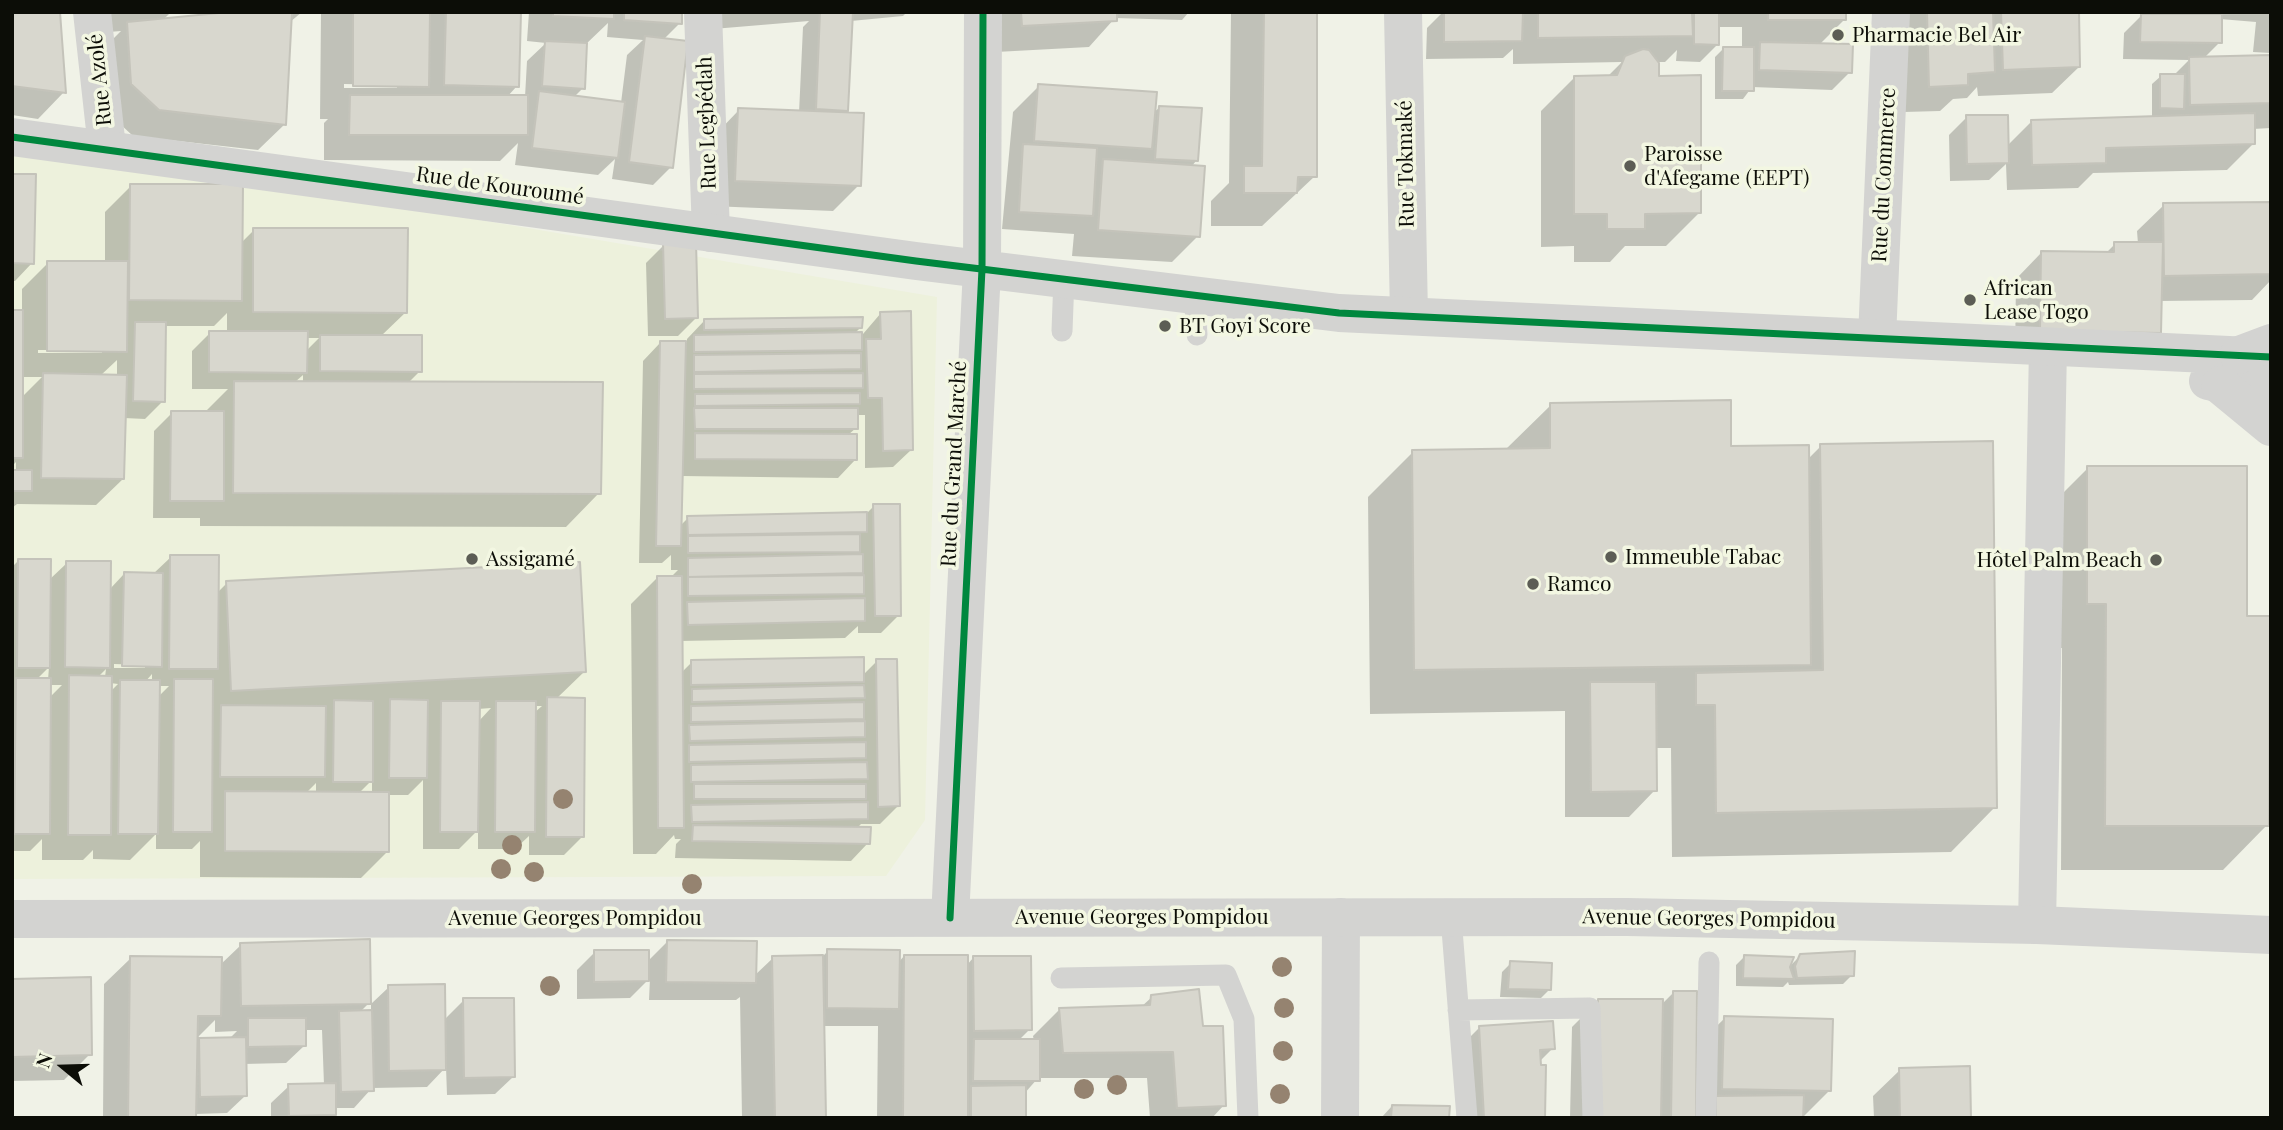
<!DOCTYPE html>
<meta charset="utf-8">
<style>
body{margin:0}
#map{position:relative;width:2283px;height:1130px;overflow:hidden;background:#f0f2e7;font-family:"Playfair Display",serif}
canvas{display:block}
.frame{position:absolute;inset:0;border:14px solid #0c0d07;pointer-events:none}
.north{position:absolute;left:28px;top:1032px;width:70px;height:70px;-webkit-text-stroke:5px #f3f7e2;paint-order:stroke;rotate:289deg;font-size:19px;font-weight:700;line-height:28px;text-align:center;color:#0c0d07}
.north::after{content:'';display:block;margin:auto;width:24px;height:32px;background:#0c0d07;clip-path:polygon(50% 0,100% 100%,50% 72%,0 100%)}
</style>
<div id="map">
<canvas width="2283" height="1130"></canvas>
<div class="frame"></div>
<div class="north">N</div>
</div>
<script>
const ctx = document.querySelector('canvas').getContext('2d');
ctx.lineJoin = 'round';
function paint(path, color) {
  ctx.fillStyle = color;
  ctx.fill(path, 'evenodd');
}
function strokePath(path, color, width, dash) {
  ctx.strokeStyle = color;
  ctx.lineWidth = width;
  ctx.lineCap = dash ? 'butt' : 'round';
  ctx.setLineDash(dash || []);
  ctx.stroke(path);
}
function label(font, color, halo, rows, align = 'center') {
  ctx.font = font + ' "Playfair Display",serif';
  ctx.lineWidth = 7;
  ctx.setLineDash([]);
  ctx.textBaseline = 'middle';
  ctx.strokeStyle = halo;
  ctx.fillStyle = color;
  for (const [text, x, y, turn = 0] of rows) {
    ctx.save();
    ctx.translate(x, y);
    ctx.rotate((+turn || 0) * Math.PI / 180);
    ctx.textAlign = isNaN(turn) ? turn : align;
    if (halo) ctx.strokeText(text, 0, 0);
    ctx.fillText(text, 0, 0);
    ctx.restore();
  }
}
paint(new Path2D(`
 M12 150 189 171 937 297 925 820 886 876 12 879Z`), '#edf1dc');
paint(new Path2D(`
 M12 12 64 92 38 119 12 115Z
 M107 12H171L163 20 206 16V12H302L290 22 285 124 258 150 133 136 105 110 102 50 121 31 109 32Z
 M321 12H519L517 86 507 97H525L527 61 546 43 527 41 529 12H681L680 23 663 40 671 167 653 185 612 179 615 159 598 175 515 165 518 143 500 161 324 160V123L328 119H320ZM608 23 607 37 643 40 627 55 621 103 574 97 583 88 585 45ZM344 84 397 85V88H344Z
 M712 12H907L903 16 851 21 847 110 842 114 859 185 833 211 710 206 713 137 739 110 799 113 803 27 809 21 713 29Z
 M994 12H1189L1182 20 1115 18 1089 47 996 52Z
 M1231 12H1316L1315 176 1262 226H1211V201L1229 183Z
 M1443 12H1845V19L1819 45 1850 72 1832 90 1752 87 1743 99H1715V57L1724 48 1742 49V27H1718V44L1700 62 1676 61 1677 50 1665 62H1657L1658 78 1699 213 1666 246H1625L1610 262H1574V246L1541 247V111L1574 78 1607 77 1622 62 1513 64V49L1503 58 1426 59 1427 28Z
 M1900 12H2077L2079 67 2052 93 1978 96 1977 87 1967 98 1953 99 1940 111 1904 112Z
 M2201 12H2271V53L2253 52 2256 22 2220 19V42L2204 58 2271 57V128L2253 129 2254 143 2227 170 2093 173 2078 188 2007 190 2006 164 1989 180 1950 181 1949 135 1967 117 2007 146 2032 121 2152 118V84L2161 76H2173L2189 60 2123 59 2124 33 2142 15 2201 16Z
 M1039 86 1153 113 1160 107 1196 161 1191 167 1198 236 1172 262 1072 256 1074 234 1002 229 1013 112Z
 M12 176 32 263 15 281H12Z
 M131 186 241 243 254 230 406 312 381 336 420 371 408 383 599 493 566 527 200 526V518H153L154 431 172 413H204L228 389H192V351L210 333H227V313L214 326H164L163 401 145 419 124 418 123 479 96 505 17 504 12 508V472H16V462L12 466V312H22V289L48 263H105V212ZM306 338H319L306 351ZM38 350H102V353H38ZM117 360V376H100ZM303 375V383L295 382ZM21 377H42L21 398Z
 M2271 204V280L2252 300 2160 301 2015 357 2016 279 2042 252 2106 253 2115 244H2138L2137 231 2164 205Z
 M664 245 696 318 678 336H648L646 263Z
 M881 313 911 450 893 467 865 468V415H856V428L848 435 855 460 838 478 681 476 680 526 688 518 866 514 874 506 899 615 881 633H858V626L845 638 680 641 681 673 692 662 863 675 877 661 898 806 880 824H861L856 829 868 843 851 861 675 858 676 844 681 839H675L674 835 656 854H633L631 604 657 578H670L678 570H671V555L662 563H639L643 361 660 343H687V339L704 321 861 327 854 334H863Z
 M1551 405 1730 448 1807 460 1821 446 1995 807 1951 852 1672 857 1671 748H1655V790L1629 817H1565V711L1370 714 1368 497 1413 452 1506 449Z
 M2088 468 2245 618 2267 825 2223 870H2061L2062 648H2043V513Z
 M171 557 217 593 227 583 584 672 556 699 582 837 564 855H529V836L515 849H478V830L459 849H423V780L408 795H388L387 852 361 878 200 877V841L192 849H156V834L130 860 93 859V850L83 860H42V839L30 851H12V567L18 561 49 580 67 563 109 590 124 574H153ZM114 664 145 665V668H114ZM49 667 48 680H36ZM106 669 105 677H98ZM152 674V682H145ZM110 683 118 684 110 692ZM50 685H62L49 698ZM158 686H169L158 697ZM534 706H542L534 713ZM491 708 478 722V709ZM372 780V794H358ZM316 783V793H306Z
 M668 941 754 976 773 958 822 957 828 951 898 963 904 956 967 965 973 958 1030 1029 1018 1041H1034L1033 1036 1059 1010 1141 1007 1152 997 1201 1028 1224 1105 1212 1118H1150L1147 1078H1038L1024 1094V1118H877L878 1026H823L824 1118H742L740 997 736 1000H649L650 978 630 998 577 999V970L595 952 647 962Z
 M241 945 369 1003 360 1012H371V1004L389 987 444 1020 464 1000 513 1077 495 1094 447 1095 446 1067 427 1087 372 1088 354 1108H335L332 1118H271V1103L289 1086 324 1085 322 1030H304V1046L286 1063 244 1064 245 1096 227 1113 195 1114V1118H103L104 984 131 958 220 965ZM215 1020V1032L237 1031 230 1038 200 1040 196 1044V1039Z
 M1801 955 1852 975 1843 984 1789 985 1788 982 1783 987 1736 986V965L1745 956 1788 968Z
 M1511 963 1549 990 1541 998 1500 997 1502 972Z
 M12 981 90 1054 64 1080 12 1081Z
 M1673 993 1695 1047 1725 1018 1829 1091 1803 1117 1570 1118 1572 1027 1599 1000 1661 1005Z
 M1479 1028 1553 1048 1539 1062 1544 1118H1457L1453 1054Z
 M1900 1070 1969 1118H1874L1873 1096Z
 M1392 1106 1448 1118H1381Z`), '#0003');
const building = new Path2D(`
 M12 12H60L66 93 12 86Z
 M229 12H292L286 125 159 110 131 84 127 22Z
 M353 12H430L429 87 353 86Z
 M446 12H521L519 87 444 85Z
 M553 12H614V19L553 16Z
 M624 12H682V24L624 20Z
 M820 12H853L848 111 816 109Z
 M1021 12H1117V21L1022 26Z
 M1264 12H1317V177H1298L1297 193H1244V166H1262Z
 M1444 12H1523L1522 41 1444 42Z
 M1538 12H1692L1693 36 1538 38Z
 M1694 12H1719V45L1694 44Z
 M1768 12H1846V20H1768Z
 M1927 12H1993L1995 72 1968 74V85L1929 87Z
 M2001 12H2079L2080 67 2003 70Z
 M2141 14H2222V43L2140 42Z
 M645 36 688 41 673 168 629 162Z
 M545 41 587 43 585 89 542 86Z
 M1760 42 1853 44 1852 73 1759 70Z
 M1723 47H1754V91H1722Z
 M1643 49 1649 50 1659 63V76L1701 75V213L1645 214V229H1607V214H1574V76L1617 75 1625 56Z
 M2271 55V103L2190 105 2189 57Z
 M2160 74H2185L2184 109 2160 108Z
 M1038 84 1157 92 1152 149 1034 141Z
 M539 91 625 102 618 158 532 148Z
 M350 95H528V135H349Z
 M1159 106 1202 108 1198 161 1155 159Z
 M738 108 864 113 861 186 735 181Z
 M2255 113V144L2106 148V163L2032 165 2031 120Z
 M1966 115H2008L2009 163 1967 164Z
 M1023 144 1097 148 1093 216 1019 212Z
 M1103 159 1205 166 1200 237 1098 230Z
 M12 174H36L34 264 12 263Z
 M130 184H243L242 301 129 300Z
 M2271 202V274L2164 276 2163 203Z
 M253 228H408L407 313 253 312Z
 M696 242 698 318 665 319 663 243Z
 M2114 242H2163L2161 333 2040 331 2041 251 2114 252Z
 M47 261H128L127 352 47 351Z
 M12 310H23V458H12Z
 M911 311 913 450 883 451 882 398H868L866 339H881L880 312Z
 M863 317 862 328 704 330V319Z
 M135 322H166L165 402 133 401Z
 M209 331H308L307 373 209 372Z
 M862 332V350L694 352V335Z
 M320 335H422V372L320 371Z
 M660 341H686L681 546H656Z
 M861 353V369L694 372V355Z
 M43 373 127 375 124 479 41 478Z
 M863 373V388L694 389V374Z
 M234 381 603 382 601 494 233 493Z
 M860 393V404L695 406V394Z
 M1731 400V446L1809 445 1811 665 1414 670 1412 450 1550 448V403Z
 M694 408H858V429H695Z
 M171 411H224V501H170Z
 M695 433 857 434V460L695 459Z
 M1993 441 1997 808 1716 813 1715 705H1696V673L1823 670 1820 444Z
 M2087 466H2247V616H2270L2269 826H2105L2106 604H2087Z
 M12 470H32V491H12Z
 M873 504H900L901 616H875Z
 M867 512V532L688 535 687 516Z
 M860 534V552L688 553V536Z
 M863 554V573L688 577V558Z
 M170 555H219L218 669H169Z
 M18 559H51L50 668H17Z
 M66 561H111L110 668 65 667Z
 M580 562 586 672 231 691 226 581Z
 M124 572 163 573 162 667 122 666Z
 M864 575V594L688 596V577Z
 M657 576H682L684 828H658Z
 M865 598V621L688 625 687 602Z
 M864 657V682L691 685V660Z
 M876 659H897L900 806 878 807Z
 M69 675 112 676 111 835H68Z
 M16 678H51L50 834H14Z
 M174 679H213L212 832H173Z
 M120 680H160L158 834H118Z
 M1590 682H1656L1657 791 1591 792Z
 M864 685 865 698 692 702V689Z
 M547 697 585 698 584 837H546Z
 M390 699 428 700 427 778H389Z
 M334 700 373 701V782H333Z
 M441 701H480L478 832H440Z
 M496 701H536L535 832H495Z
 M864 702V719L691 722V706Z
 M221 705 326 706 325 777H220Z
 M865 721V737L690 741 689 725Z
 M866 742V758L689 762V745Z
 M867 762 868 779 691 782V765Z
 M694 784H866V799H694Z
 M225 791 389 792V852L225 851Z
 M868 802V819L692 822 691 805Z
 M693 825 871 827 870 844 692 841Z
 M370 939 371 1004 241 1006 240 943Z
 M667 940 757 941 756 983 666 982Z
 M827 949 900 950 899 1009 827 1008Z
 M594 950H649V981L594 982Z
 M1855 951 1854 976 1797 978 1795 966 1800 954Z
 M823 955 826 1118H775L772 956Z
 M904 955H968V1118H903Z
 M1744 955 1794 957 1790 967 1794 979 1743 978Z
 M130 956 222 957 221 1016H198L196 1118H128Z
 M973 956H1031L1032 1030 974 1031Z
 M1510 961 1552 963 1551 990 1508 989Z
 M91 977 92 1055 12 1057V979Z
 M445 984 446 1070 389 1071 388 985Z
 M1199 989 1203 1026H1223L1226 1106 1177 1108 1173 1052 1063 1053 1059 1008 1150 1005 1151 995Z
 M1673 991H1697L1696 1118H1671Z
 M463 998H514L515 1077 464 1078Z
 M1598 999H1663L1661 1118H1595Z
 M372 1010 374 1091 341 1092 339 1011Z
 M1724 1016 1833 1019 1831 1091 1722 1089Z
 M248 1018H306V1046L248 1047Z
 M1553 1021 1555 1049 1540 1050 1541 1065H1546L1545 1118H1484L1479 1026Z
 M246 1037 247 1096 200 1097 199 1038Z
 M974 1039H1040V1081H973Z
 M1970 1066 1971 1118H1900L1899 1068Z
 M336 1083V1115L289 1116 288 1084Z
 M1026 1085V1118H971V1086Z
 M1804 1095 1803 1118H1716V1096Z
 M1392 1105 1450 1106 1449 1118H1391Z`);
paint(building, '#d8d7ce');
strokePath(building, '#c4c3ba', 2);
strokePath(new Path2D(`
 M1194 295 1197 335
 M1062 331 1064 278
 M1451 917 1467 1118
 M1061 978 1226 975 1244 1019 1248 1118
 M1458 1010 1590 1008 1593 1118
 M1706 1118 1709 962`), '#d3d3d1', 21);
strokePath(new Path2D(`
 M92 12 107 148
 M703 12 711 233
 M1403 12 1409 316
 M1877 338 1891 12
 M2037 925 2048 347
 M1340 1118 1341 917`), '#d3d3d1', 38);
strokePath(new Path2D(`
 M12 137 916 261 1339 313 2271 357
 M2208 381 2271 395
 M950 918 982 269 983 12
 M12 919 1627 917 2037 925 2271 935`), '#d3d3d1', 38);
strokePath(new Path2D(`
 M2239 355 2271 343
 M2220 385 2271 427`), '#d3d3d1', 38);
strokePath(new Path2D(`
 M12 137 916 261 1339 313 2271 357
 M950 918 982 269 983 12`), '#00873e', 7);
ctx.fillStyle = '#958370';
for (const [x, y] of [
 [563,799],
 [512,845],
 [501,869],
 [534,872],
 [692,884],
 [1282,967],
 [550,986],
 [1284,1008],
 [1283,1051],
 [1117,1085],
 [1084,1089],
 [1280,1094]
]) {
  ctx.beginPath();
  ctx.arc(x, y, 10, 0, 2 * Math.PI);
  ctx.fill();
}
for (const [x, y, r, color] of [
 [1838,35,7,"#5c5d55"],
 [1630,166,7,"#5c5d55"],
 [1970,300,7,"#5c5d55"],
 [1165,326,7,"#5c5d55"],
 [1611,557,7,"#5c5d55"],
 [472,559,7,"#5c5d55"],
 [2156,560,7,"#5c5d55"],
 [1533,584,7,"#5c5d55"]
]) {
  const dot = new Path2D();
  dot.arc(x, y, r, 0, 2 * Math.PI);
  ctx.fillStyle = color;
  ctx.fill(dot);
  strokePath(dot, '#f3f7e2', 2.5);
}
label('21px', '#0c0d07', '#f3f7e2', [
 ["Pharmacie Bel Air",1852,35],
 ["Paroisse",1644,154],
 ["d'Afegame (EEPT)",1644,178],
 ["African",1984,288],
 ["Lease Togo",1984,312],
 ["BT Goyi Score",1179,326],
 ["Immeuble Tabac",1625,557],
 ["Assigamé",486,559],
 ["Hôtel Palm Beach",2142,560,"right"],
 ["Ramco",1547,584]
], 'left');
label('21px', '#0c0d07', '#f3f7e2', [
 ["Rue Azolé",100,80,-96],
 ["Rue Legbédah",707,123,-92],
 ["Rue Tokmaké",1406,164,-91],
 ["Rue du Commerce",1884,175,-87],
 ["Rue de Kouroumé",500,186,8],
 ["Rue du Grand Marché",954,464,-87],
 ["Avenue Georges Pompidou",1142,917],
 ["Avenue Georges Pompidou",575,918],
 ["Avenue Georges Pompidou",1709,919,1]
]);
</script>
